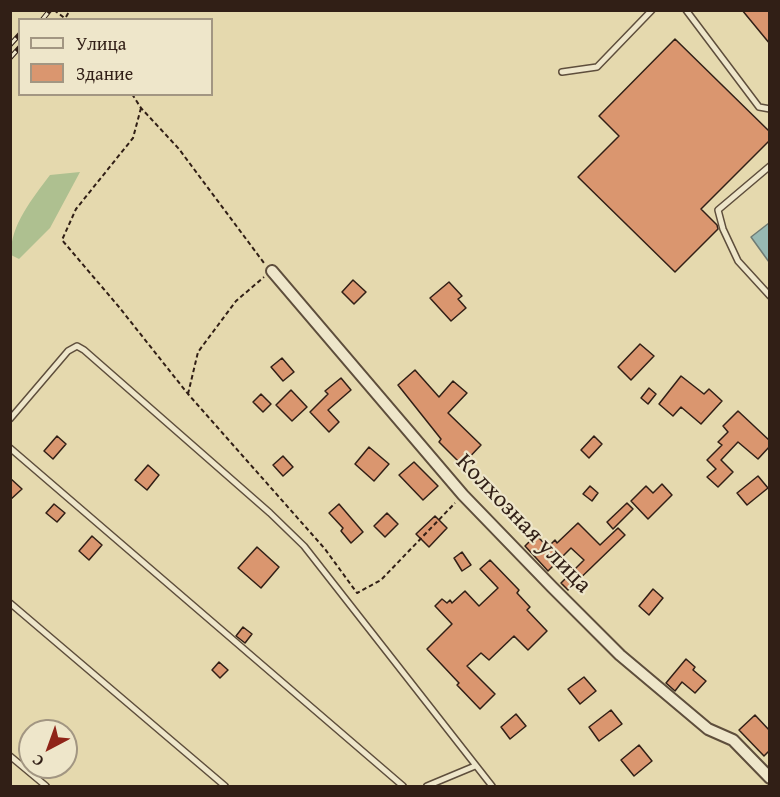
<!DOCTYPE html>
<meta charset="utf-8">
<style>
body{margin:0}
#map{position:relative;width:780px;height:797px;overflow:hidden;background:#e5d9ae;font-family:"Gentium Book Plus",serif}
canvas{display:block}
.frame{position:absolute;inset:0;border:12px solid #311f16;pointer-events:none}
.legend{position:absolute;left:18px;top:18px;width:195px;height:78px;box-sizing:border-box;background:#eee6ca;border:2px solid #a29682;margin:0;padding:8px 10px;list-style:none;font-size:18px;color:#311f16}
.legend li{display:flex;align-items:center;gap:12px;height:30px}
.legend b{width:30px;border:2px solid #a29682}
.north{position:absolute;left:18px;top:719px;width:60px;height:60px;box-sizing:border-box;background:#eee6ca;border:2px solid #a29682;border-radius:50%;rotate:221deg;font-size:16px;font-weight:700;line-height:24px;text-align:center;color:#311f16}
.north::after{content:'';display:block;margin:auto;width:21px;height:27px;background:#8f2418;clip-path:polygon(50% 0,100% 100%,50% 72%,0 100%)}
</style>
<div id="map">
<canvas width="780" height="797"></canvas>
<div class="frame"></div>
<ul class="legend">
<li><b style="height:8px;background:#eee6ca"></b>Улица</li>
<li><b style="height:16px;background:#da966f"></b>Здание</li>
</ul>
<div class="north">С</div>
</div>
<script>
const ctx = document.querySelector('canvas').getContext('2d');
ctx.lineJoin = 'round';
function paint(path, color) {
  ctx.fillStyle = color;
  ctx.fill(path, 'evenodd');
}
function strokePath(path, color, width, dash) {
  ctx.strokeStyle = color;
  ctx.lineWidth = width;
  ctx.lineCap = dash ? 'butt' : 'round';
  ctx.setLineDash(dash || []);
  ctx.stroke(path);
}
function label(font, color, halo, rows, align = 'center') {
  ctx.font = font + ' "Gentium Book Plus",serif';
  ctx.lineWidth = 4.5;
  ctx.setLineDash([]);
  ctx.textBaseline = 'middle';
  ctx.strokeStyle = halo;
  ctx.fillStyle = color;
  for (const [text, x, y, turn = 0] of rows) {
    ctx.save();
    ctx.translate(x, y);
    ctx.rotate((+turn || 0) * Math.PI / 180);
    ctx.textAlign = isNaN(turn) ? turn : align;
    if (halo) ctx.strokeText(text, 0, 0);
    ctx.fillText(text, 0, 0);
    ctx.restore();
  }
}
paint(new Path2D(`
 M80 172 50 228 19 259 11 255C10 225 33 198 50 175Z`), '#aec090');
const water = new Path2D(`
 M769 223V262L751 237Z`);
paint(water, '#98b9b3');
strokePath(water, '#6f7b74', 1.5);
const building = new Path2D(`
 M742 10H770V44Z
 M675 39 770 132V140L701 209 717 225 718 229 675 272 578 177 619 136 599 116Z
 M353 280 366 292 354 304 342 292Z
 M449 282 462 296 458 299 466 308 451 321 430 298Z
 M640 344 654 356 631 380 618 367Z
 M282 358 294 372 283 381 271 367Z
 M415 370 439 397 453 381 467 393 448 413 481 445 462 465 439 442 441 439 398 385Z
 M681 376 704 394 709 389 722 401 701 424 681 407 673 416 659 404Z
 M341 378 351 390 328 410 339 422 329 432 310 412 328 394 325 391Z
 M649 388 656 394 648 404 641 398Z
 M291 390 307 407 292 421 276 405Z
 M261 394 271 404 263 412 253 402Z
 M738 411 770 441V446L758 459 738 442 721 460 733 472 718 487 707 477 716 469 707 460 722 445 718 442 728 432 723 426Z
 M57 436 66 444 53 459 44 451Z
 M594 436 602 444 589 458 581 450Z
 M369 447 389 464 374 481 355 464Z
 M283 456 293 467 283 476 273 465Z
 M414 462 438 486 423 500 399 475Z
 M148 465 159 475 147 490 135 480Z
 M758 476 768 488 747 505 737 493Z
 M10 478 22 489 10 500Z
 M662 484 672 495 648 519 631 501 646 486 653 493Z
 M590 486 598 493 592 501 583 494Z
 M627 503 633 509 613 529 607 522Z
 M54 504 65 513 57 522 46 513Z
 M339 504 363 532 351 543 341 531 343 528 329 513Z
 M387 513 398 524 385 537 374 526Z
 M435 516 447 528 429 547 416 534Z
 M578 523 600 545 618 528 625 535 568 590 561 583 584 560 571 548 548 571 525 546 536 535 548 547 555 540 557 543Z
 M92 536 102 545 89 560 79 551Z
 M257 547 279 567 261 588 238 568Z
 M462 552 471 565 462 571 454 558Z
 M490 560 519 590 517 593 530 607 527 610 547 631 528 650 514 636 489 660 481 653 467 666 495 694 480 709 457 685 459 683 427 649 452 624 435 606 442 599 447 603 450 600 452 603 465 591 479 606 498 588 480 569Z
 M653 589 663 598 649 615 639 606Z
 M243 627 252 634 245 643 236 636Z
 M686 659 695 667 693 670 706 681 695 693 682 682 675 691 666 683Z
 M219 662 228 670 220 678 212 670Z
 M584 677 596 691 580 704 568 689Z
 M611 710 622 724 599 741 589 727Z
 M516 714 526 726 510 739 501 727Z
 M755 715 770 731V750L764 756 739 730Z
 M639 745 652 761 634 776 621 760Z`);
paint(building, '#da966f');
strokePath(building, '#311f16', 1.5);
const service = new Path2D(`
 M686 10 759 107 770 109
 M562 72 597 67 652 10
 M770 166 718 210 723 229 738 261 770 296
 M10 419 68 351 77 346 84 350 270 513 304 546 492 786
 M10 448 403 786
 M10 603 225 786
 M10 756 46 786
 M427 786 475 766`);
const minor = new Path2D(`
 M272 271 463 495 552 587 620 655 708 729 733 740 770 778`);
strokePath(service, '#5e4e3c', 8);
strokePath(minor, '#5e4e3c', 14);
strokePath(new Path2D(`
 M54 10 67 20
 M66 17 70 10
 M132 94 141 108 179 149 264 263
 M141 108 133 138 76 209 62 240 119 307 188 394 325 549 357 593 381 580 455 503
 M188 394 198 352 236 301 264 277`), '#311f16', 2, [4.5, 3]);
strokePath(service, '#eee6ca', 5);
strokePath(minor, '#eee6ca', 10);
const rail = new Path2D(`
 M42 20 50 10
 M10 45 20 34
 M10 58 20 47`);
strokePath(rail, '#311f16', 5);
strokePath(rail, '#eee6ca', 3, [9]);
label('24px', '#311f16', '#eee6ca', [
 ["Колхозная улица",523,524,46]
]);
</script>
